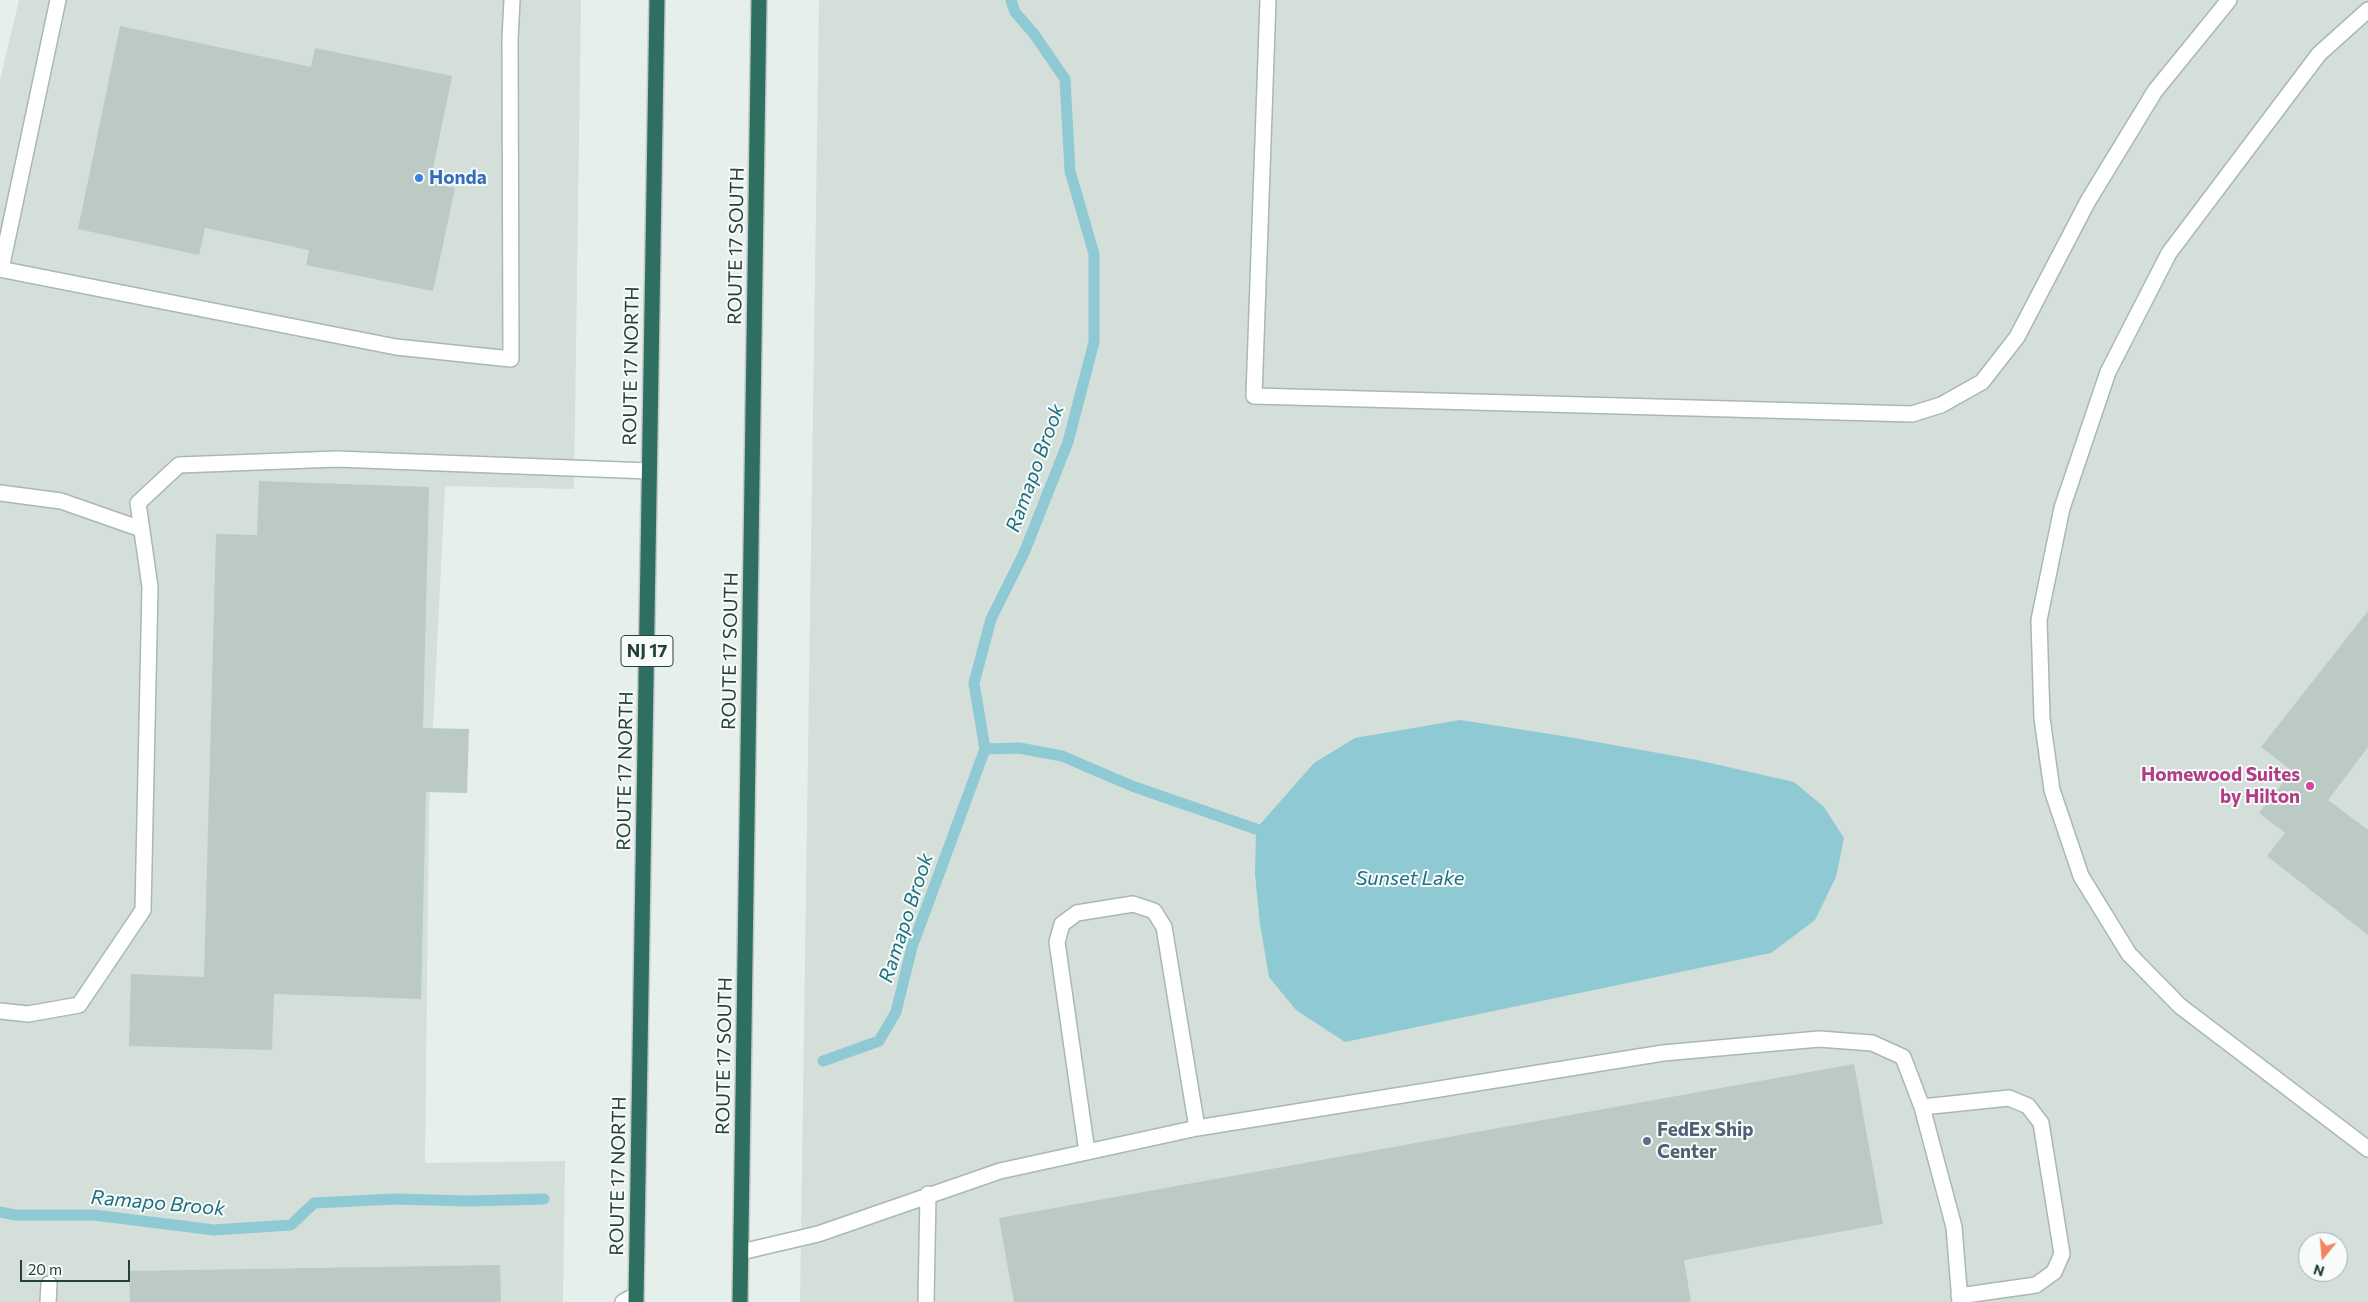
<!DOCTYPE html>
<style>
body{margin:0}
#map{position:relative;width:2368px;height:1302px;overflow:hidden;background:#e6efeb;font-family:Commissioner,sans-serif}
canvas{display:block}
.north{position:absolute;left:2298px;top:1232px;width:50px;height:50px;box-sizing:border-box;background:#f7fbf9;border:1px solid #a3b1ad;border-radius:50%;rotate:197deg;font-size:14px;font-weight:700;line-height:20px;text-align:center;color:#24423a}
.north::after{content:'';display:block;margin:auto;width:18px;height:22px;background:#f4845f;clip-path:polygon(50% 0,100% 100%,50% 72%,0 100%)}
.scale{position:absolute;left:20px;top:1260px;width:110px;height:22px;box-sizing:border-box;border:2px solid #24423a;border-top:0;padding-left:6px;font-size:15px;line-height:18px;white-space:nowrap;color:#24423a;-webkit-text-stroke:4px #f7fbf9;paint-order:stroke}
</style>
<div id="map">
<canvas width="2368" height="1302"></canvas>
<div class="north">N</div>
<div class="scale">20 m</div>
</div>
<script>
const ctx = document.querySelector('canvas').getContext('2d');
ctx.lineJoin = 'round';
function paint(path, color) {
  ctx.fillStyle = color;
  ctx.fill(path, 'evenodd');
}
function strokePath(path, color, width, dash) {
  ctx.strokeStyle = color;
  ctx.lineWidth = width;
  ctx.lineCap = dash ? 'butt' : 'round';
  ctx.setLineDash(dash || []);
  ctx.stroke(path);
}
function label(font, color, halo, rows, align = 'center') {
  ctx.font = font + ' Commissioner,sans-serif';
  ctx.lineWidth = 4;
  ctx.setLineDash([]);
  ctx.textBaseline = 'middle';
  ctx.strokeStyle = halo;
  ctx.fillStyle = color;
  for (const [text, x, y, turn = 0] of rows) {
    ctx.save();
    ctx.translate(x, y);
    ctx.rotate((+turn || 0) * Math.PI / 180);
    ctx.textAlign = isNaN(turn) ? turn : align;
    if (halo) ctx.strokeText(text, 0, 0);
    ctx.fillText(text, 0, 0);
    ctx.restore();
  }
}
paint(new Path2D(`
 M19 0H581L574 489 445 486 429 808 425 1163 565 1161 563 1302H0V80Z
 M819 0H2368V1302H800ZM2308 1242H2338V1272H2308Z`), '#d4dfda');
paint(new Path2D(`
 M1460 720 1563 736 1697 760 1794 782 1824 807 1844 838 1836 877 1815 920 1771 953 1345 1042 1296 1010 1269 977 1260 924 1255 874 1256 829 1314 763 1355 738Z`), '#8ec9d4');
strokePath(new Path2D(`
 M985 749 974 683 991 619 1024 553 1068 442 1094 342V254L1070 171 1065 79 1034 34 1015 12 1011 0
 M823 1061 879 1041 896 1012 912 947 985 749 1019 748 1062 756 1132 786 1256 829
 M0 1212 15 1215H94L214 1230 291 1225 314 1203 394 1199 469 1201 544 1199`), '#8ec9d4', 11);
paint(new Path2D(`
 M120 26 311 67 315 48 452 76 430 183 455 188 433 291 306 265 309 250 205 228 199 255 78 229Z
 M259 481 429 487 423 728 469 729 467 793 426 792 421 999 274 994 272 1050 129 1046 131 974 204 977 216 534 257 535Z
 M2368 611V747L2328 800 2368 830V935L2267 856 2285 833 2259 813 2292 771 2261 747Z
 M1854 1064 1883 1224 1684 1260 1691 1302H1014L999 1218Z
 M500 1265 501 1302H130L129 1271Z`), '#bbcac4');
const lane = new Path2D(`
 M1268 0 1254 396 1912 414 1941 405 1982 382 2017 337 2088 201 2155 91 2229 0
 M2368 10 2319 54 2169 253 2108 372 2062 508 2039 620 2042 718 2052 790 2081 876 2129 954 2180 1006 2368 1149
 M0 269 396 347 511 359 510 39 512 0
 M1 269 58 0
 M0 493 61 501 141 529
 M0 1011 28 1014 79 1005 143 910 150 587 138 503 179 465 337 459 649 471
 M1922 1107 2009 1098 2028 1106 2041 1123 2062 1254 2054 1272 2036 1285 1959 1296
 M1087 1152 1057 942 1062 924 1077 913 1133 904 1154 911 1164 927 1197 1128
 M741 1252 818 1234 1000 1171 1197 1128 1663 1053 1819 1039 1872 1043 1903 1057 1922 1107 1954 1227 1960 1302
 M48 1302 49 1284
 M623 1302 636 1295
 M926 1302 928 1194`);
const highway = new Path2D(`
 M636 1302 657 0
 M740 1302 759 0`);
strokePath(lane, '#a8b8b2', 18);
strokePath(highway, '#c2cac8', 18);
strokePath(lane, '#fff', 15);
strokePath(highway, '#2f6f62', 15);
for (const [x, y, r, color] of [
 [419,178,5,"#3f7fe0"],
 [2310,786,5,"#d1479c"],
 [1647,1141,5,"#5c6f8a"]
]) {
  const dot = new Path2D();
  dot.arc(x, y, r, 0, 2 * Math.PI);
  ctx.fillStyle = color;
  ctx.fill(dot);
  strokePath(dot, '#f7fbf9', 2);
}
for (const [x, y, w] of [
 [647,651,52]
]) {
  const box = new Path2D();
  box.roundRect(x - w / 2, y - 15.5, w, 31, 4);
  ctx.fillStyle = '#f7fbf9';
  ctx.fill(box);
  strokePath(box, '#24423a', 1);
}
label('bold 18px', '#24423a', null, [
 ["NJ 17",647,651]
]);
label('bold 19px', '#366cbe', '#f7fbf9', [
 ["Honda",429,178]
], 'left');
label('19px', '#24423a', '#f7fbf9', [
 ["ROUTE 17 SOUTH",736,246,-89],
 ["ROUTE 17 NORTH",631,366,-89],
 ["ROUTE 17 SOUTH",730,651,-89],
 ["ROUTE 17 NORTH",625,771,-89],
 ["ROUTE 17 SOUTH",724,1056,-89],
 ["ROUTE 17 NORTH",618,1176,-89]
]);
label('bold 19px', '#b23c85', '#f7fbf9', [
 ["Homewood Suites",2300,775],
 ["by Hilton",2300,797]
], 'right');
label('bold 19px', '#4e5e75', '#f7fbf9', [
 ["FedEx Ship",1657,1130],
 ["Center",1657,1152]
], 'left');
label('italic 20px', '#1c6f80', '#f7fbf9', [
 ["Ramapo Brook",1035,468,-70],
 ["Sunset Lake",1410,878],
 ["Ramapo Brook",906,918,-72],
 ["Ramapo Brook",158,1203,5]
]);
</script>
